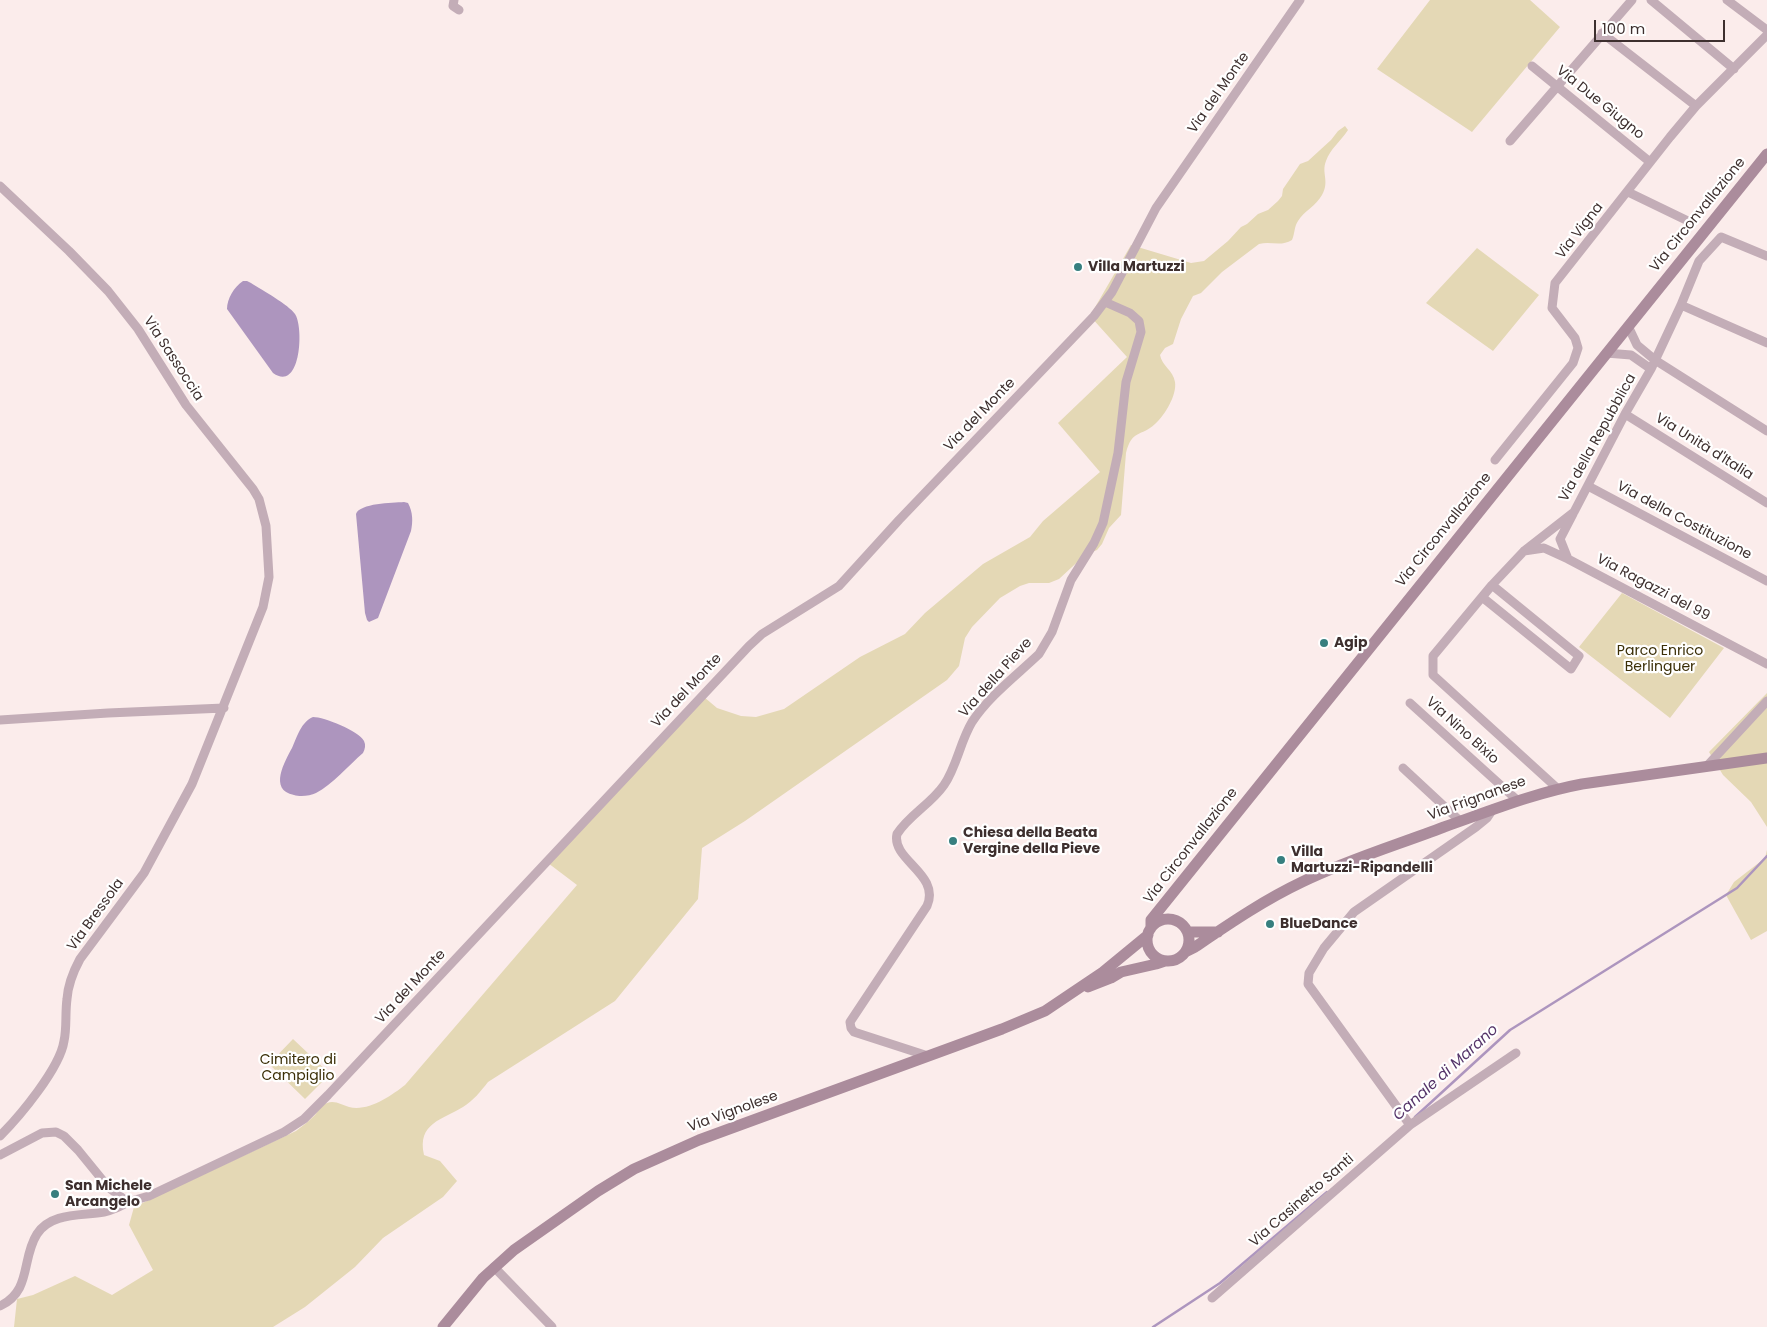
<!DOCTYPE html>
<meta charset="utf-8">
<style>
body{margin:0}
#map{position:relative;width:1767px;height:1327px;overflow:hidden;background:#fbeceb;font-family:Poppins,sans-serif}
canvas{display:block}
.scale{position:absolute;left:1594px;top:20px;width:131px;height:22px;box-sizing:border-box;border:2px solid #3d2f2e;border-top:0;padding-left:6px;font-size:15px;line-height:18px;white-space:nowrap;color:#3d2f2e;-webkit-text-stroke:4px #fff;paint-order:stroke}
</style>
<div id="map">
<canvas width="1767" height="1327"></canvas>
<div class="scale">100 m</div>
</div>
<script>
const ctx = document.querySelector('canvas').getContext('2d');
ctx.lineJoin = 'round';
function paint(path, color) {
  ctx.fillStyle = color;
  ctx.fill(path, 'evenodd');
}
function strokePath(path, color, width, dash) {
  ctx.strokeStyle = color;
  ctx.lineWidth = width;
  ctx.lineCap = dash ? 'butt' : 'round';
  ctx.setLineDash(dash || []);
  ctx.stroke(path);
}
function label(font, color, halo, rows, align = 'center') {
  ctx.font = font + ' Poppins,sans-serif';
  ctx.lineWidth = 4.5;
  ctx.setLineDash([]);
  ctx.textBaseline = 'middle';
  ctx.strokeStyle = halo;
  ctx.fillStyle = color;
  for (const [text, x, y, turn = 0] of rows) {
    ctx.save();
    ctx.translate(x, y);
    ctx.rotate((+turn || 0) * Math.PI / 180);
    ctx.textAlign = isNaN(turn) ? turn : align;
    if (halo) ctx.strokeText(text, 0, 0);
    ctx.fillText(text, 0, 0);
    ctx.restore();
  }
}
paint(new Path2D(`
 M1430 0H1530L1560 27 1472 132 1377 69Z
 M1345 126 1348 130C1341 141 1330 149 1326 161 1321 173 1330 181 1322 195 1316 206 1304 211 1298 221 1294 227 1295 233 1292 240 1281 247 1271 241 1259 244L1222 272 1201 293 1193 296 1181 319 1173 344 1165 348 1160 355C1162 366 1173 370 1175 382 1177 395 1165 415 1155 424 1141 437 1132 429 1126 453L1121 515 1109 528 1102 544 1097 550 1085 555 1059 579 1049 583H1029L1020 586 1000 598 972 627 965 638 959 666 947 680 745 821 702 848 698 899 615 1001 488 1082C481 1091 473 1101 463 1107 442 1120 417 1123 424 1155L440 1161 457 1181 443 1197 383 1238 355 1267 305 1307 273 1327H14L17 1299 33 1295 75 1276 112 1295 153 1270 129 1225 134 1207 296 1131C302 1126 308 1122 314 1116 318 1112 321 1105 327 1103 335 1100 342 1105 349 1107 368 1112 391 1096 405 1085L577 885 544 860 704 697 717 708 741 716 756 717 784 709 860 657 905 634 925 613 983 564 1030 537 1043 521 1100 472 1058 423 1127 357 1090 316 1131 245 1191 263 1204 261 1228 241 1241 227 1247 224 1258 214 1268 210 1278 201 1282 196 1283 189 1300 164 1308 161 1331 140 1338 131Z
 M1477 248 1539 295 1493 351 1426 303Z
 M1622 593 1724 648 1670 718 1579 647Z
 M1767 693V827L1751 802 1723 775 1709 752Z
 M1767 850V931L1751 940 1726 895 1734 882 1765 858Z
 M293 1039 330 1074 305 1099 269 1064Z`), '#e4d8b5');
paint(new Path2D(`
 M243 281H247L251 283C262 290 289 305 295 314 304 327 301 393 273 373L227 309C227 299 234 287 243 281Z
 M404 502 408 503C413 512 413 522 411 531L378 618 369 622 367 620 365 613 356 514C360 503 392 503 404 502Z
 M313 717C324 717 359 731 364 741 366 745 365 749 363 753 349 765 332 785 316 793 310 796 300 797 294 795 268 790 285 761 292 748 297 737 301 722 313 717Z`), '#ad95be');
strokePath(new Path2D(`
 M1415 1117 1510 1030 1737 888 1767 856
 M1153 1327 1220 1283 1327 1192`), '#ad95be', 2.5);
strokePath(new Path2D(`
 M454 0 453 6 459 10
 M1651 0 1734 69
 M1727 0 1767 30
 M1602 33 1696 106
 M1532 66 1650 162
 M1510 141 1632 0
 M0 186 69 251 108 291 138 329 186 405 253 489 259 499 266 526 269 577 263 607 192 784 144 873 80 959C73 972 68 984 67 999 65 1013 67 1028 64 1041 60 1068 20 1116 0 1136
 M1628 192 1688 221
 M1681 305 1767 343
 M1628 326 1637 345 1655 360 1767 431
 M1606 353 1631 355 1651 369
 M1625 414 1767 503
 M1495 460 1573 363 1578 348 1575 338 1552 308 1555 283 1670 137 1696 106 1767 35
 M1588 486 1767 581
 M1524 551 1544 548 1568 559 1767 664
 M1568 559 1560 539 1573 514
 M1482 597 1571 669 1579 656 1492 585
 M1410 703 1517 800
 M0 720 108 713 224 708
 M1706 767 1767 701
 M1403 768 1460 821
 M1557 788 1433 675V656L1492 585 1524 551 1574 512 1625 414 1651 369 1681 305 1699 261 1721 237 1767 256
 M928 1056 854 1032 851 1028 850 1022 927 906C941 874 891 860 897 834 909 815 931 804 944 785 957 766 960 742 972 722 989 696 1017 675 1039 654L1052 632 1071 580 1094 543 1103 523 1118 453 1126 382 1141 332 1139 321 1130 313 1105 302
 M1410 1125 1308 984 1309 973 1324 948 1354 912 1476 827 1487 818 1493 809
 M0 1155 42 1133 56 1132 64 1136 78 1150 109 1188 128 1202 149 1196 284 1132 304 1119 328 1095 749 646 762 634 839 586 899 520 1094 316 1112 292 1156 208 1300 0
 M494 1267 552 1327
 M1212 1298 1410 1125 1516 1053
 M0 1306C32 1291 21 1259 37 1234 51 1212 82 1216 104 1212 113 1210 120 1207 128 1202`), '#c3adb7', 9);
strokePath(new Path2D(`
 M1147 940a21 21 0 1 1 42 0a21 21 0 1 1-42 0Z
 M1151 928V920L1767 154
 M1188 932H1218
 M1187 951 1195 947C1229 924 1264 900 1302 882 1347 860 1397 845 1444 827 1490 811 1534 793 1582 784L1767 758
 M1088 987 1111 978 1121 972 1156 964 1165 961
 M443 1327 483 1278 514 1250 598 1191 634 1169 699 1140 1002 1029 1045 1011 1103 972 1148 935`), '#ab8c9c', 11);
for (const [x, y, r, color] of [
 [1078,267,5,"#377f7f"],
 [1324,643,5,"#377f7f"],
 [953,841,5,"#377f7f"],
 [1281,860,5,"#377f7f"],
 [1270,924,5,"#377f7f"],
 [55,1194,5,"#377f7f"]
]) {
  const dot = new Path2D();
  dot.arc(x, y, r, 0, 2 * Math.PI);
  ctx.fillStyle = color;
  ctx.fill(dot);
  strokePath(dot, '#fff', 2);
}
label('14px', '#3d2f2e', '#fff', [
 ["Via del Monte",1219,93,-55],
 ["Via Due Giugno",1600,103,39],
 ["Via Circonvallazione",1698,215,-51],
 ["Via Vigna",1580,231,-52],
 ["Via Sassoccia",173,359,57],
 ["Via del Monte",980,415,-46],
 ["Via della Repubblica",1598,438,-61],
 ["Via Unità d'Italia",1704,447,32],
 ["Via della Costituzione",1684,521,28],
 ["Via Circonvallazione",1444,530,-51],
 ["Via Ragazzi del 99",1653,588,28],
 ["Via della Pieve",996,678,-48],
 ["Via del Monte",687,691,-47],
 ["Via Nino Bixio",1462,731,42],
 ["Via Frignanese",1477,799,-20],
 ["Via Circonvallazione",1191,846,-52],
 ["Via Bressola",96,915,-54],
 ["Via del Monte",411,987,-47],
 ["Via Vignolese",733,1112,-20],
 ["Via Casinetto Santi",1302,1201,-41]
]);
label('bold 14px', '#3d2f2e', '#fff', [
 ["Villa Martuzzi",1088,267],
 ["Agip",1334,643],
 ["Chiesa della Beata",963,833],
 ["Vergine della Pieve",963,849],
 ["Villa",1291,852],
 ["Martuzzi-Ripandelli",1291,868],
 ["BlueDance",1280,924],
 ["San Michele",65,1186],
 ["Arcangelo",65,1202]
], 'left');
label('14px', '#3b2f07', '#fff', [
 ["Parco Enrico",1660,651],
 ["Berlinguer",1660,667],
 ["Cimitero di",298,1060],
 ["Campiglio",298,1076]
]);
label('italic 15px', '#56356a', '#fff', [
 ["Canale di Marano",1446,1073,-42]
]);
</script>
